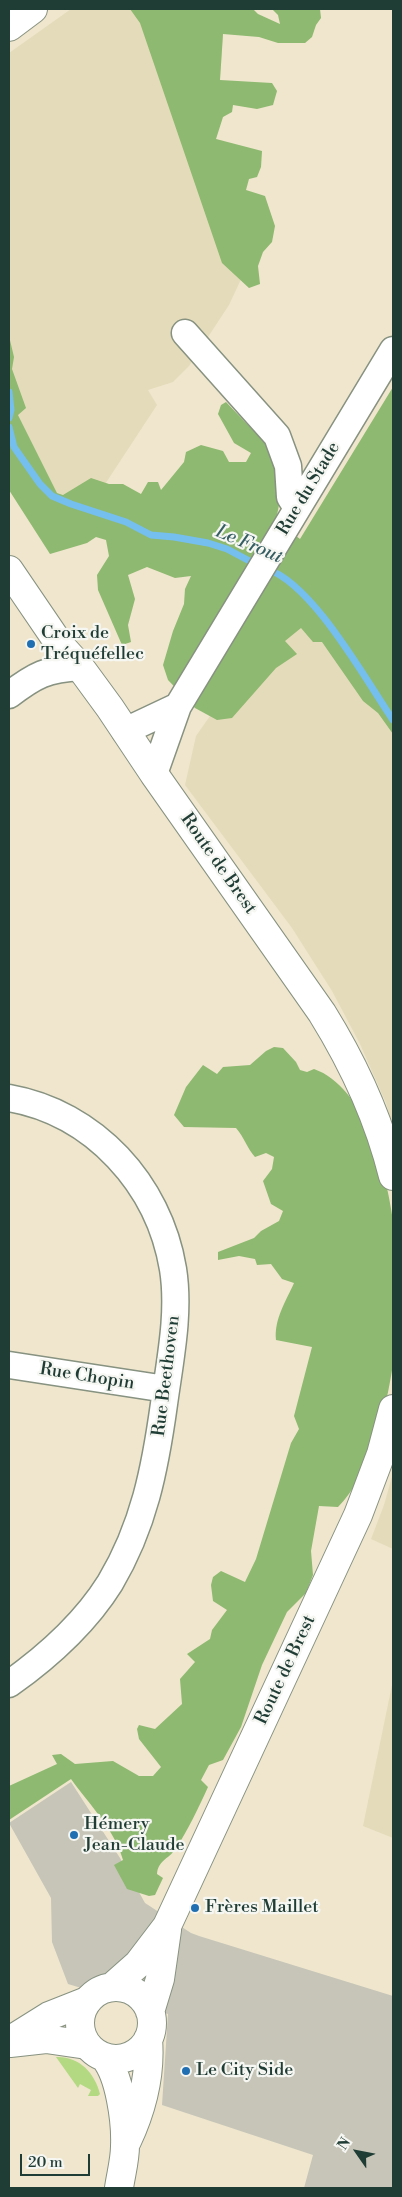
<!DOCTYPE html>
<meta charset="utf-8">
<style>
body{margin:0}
#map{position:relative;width:402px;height:2197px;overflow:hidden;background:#efe6cd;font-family:"Libre Bodoni",serif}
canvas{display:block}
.frame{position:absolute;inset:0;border:10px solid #1f3d34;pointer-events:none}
.north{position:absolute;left:332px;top:2127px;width:50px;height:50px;-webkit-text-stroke:4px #f6f6f2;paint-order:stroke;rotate:303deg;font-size:14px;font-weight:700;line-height:20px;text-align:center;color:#1f3d34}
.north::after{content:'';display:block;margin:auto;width:18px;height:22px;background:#1f3d34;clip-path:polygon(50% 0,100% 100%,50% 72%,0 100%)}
.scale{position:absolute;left:20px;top:2154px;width:70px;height:22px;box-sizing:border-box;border:2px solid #1f3d34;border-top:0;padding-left:6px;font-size:15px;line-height:18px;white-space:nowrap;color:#1f3d34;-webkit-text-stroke:4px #f6f6f2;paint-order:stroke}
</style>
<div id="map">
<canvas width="402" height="2197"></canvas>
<div class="frame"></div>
<div class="north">N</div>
<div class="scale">20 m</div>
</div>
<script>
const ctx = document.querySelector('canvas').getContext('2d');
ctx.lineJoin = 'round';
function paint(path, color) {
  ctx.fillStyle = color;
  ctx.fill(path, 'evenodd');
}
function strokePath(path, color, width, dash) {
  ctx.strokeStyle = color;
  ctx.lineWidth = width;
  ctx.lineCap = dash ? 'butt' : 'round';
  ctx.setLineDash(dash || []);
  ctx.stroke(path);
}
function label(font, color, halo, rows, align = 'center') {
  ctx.font = font + ' "Libre Bodoni",serif';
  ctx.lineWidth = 4.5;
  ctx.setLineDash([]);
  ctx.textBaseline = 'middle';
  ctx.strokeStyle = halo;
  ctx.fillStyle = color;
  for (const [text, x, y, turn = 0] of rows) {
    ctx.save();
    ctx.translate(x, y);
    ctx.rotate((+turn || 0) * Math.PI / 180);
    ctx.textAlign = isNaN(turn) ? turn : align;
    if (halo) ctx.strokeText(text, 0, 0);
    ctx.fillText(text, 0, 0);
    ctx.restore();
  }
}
paint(new Path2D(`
 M71 9H222L223 34 216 139 224 141 232 175 243 275 229 305 189 366 173 382 148 390 157 405 92 504 57 493 18 415 9 389V53Z
 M301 600 393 725V1127L386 1103 360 1044 332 991 292 928 185 785 196 736 270 630Z
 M393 1473V1549L371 1539 384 1505Z
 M393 1680V1838L363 1826Z`), '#e4dbba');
paint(new Path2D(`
 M71 1782 120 1858 145 1903 191 1933 199 1936 393 1996V2188H304L313 2155 162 2105 168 2014 68 1984 52 1942 51 1898 9 1823Z`), '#c6c5b8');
paint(new Path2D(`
 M56 2057C79 2056 95 2073 100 2094L98 2096H88L91 2090 80 2084 78 2088Z`), '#b3d982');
paint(new Path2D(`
 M130 9H253L258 14 280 24 278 15 272 9H320L321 18 316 25 312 37 305 43H278L259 37 223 34 220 80 272 83 277 91 273 105 257 109 233 105 232 112 223 117 216 139 262 151 261 167 257 177 249 179 246 190 265 196 275 226 272 242 263 252 258 266 260 284 249 288 222 263 140 23Z
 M9 336 14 357 12 369 26 408 18 415 57 493 63 495 91 478 109 484H123L141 494 148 482H158L161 490 184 462 186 452 201 445 223 451 229 462H246L251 453 234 443 218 414 221 405 226 402 268 446 283 485 276 520 300 539 393 387V734L378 713 363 701 322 642H313L301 628 285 641 297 654 276 668 232 718 217 720 195 708 168 680 163 665 173 631 184 604 185 589 191 576 175 578 147 567 128 575 135 599 128 625 131 642 122 645 98 590 97 575 109 556 106 540 96 537 87 543 50 554 9 490Z
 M274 1047 283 1048 296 1062 300 1070 307 1072 314 1069C365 1087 386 1171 393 1220 397 1246 393 1277 393 1303 393 1323 396 1345 393 1364 386 1410 371 1474 338 1507L319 1506 311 1551 313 1575 306 1593 287 1612 262 1665 241 1727 223 1760 209 1765 201 1780 208 1787C198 1809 188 1830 175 1850 168 1859 158 1861 157 1874L163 1878 155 1895 149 1896 127 1889 114 1865 123 1860C115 1830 89 1804 71 1779L9 1820V1786L57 1764 52 1755 61 1754 75 1764 113 1761 139 1776H153L161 1767 139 1739 137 1729 139 1725 155 1729 182 1704 180 1679 195 1662 187 1654 210 1639 212 1630 227 1610 213 1601 211 1585 213 1577 221 1571 245 1582 256 1559 291 1443 299 1429 294 1416 312 1347 276 1340C274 1319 286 1301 294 1283L282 1279 271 1264 257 1265 255 1259 239 1256 218 1260V1252L254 1238 261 1231 279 1221 283 1211 271 1204 263 1181 272 1169 274 1157 266 1153 255 1157C247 1148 244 1137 236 1128L184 1127 174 1115 186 1087 203 1065 217 1074 223 1067 250 1065 266 1051Z`), '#8eb970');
strokePath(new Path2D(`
 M9 392 11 410 9 418
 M9 427 14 447 40 484 52 496 71 504 126 522 151 535 174 537 208 543 227 549 257 565
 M267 569C313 584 365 679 393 720`), '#75bfee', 7);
const minor = new Path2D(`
 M185 333 277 436 288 466 290 497 297 508
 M9 695C35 675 47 669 80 667
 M125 731 178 706
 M154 774 178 706 393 350
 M9 1098C94 1113 159 1184 173 1269 180 1313 170 1360 164 1404 155 1469 144 1526 110 1583 85 1623 47 1657 9 1684
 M9 1365 166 1389`);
const tertiary = new Path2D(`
 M9 2041 49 2016 87 2001
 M10 2043 46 2039 87 2045`);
const secondary = new Path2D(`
 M9 570 60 645 80 667 110 708 154 774 322 1013C353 1063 379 1119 393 1176
 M112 1987 138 1964 167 1926 358 1515 381 1454 393 1409
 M80 2023a36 36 0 1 1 72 0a36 36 0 1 1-72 0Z
 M150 2012 160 1979 167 1930
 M104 2057C120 2075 126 2122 125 2146 125 2160 121 2174 119 2188
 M127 2141C142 2109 151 2075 148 2039`);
const primary = new Path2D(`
 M9 27 33 9`);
strokePath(minor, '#879280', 29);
strokePath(tertiary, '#879280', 30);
strokePath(secondary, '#879280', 30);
strokePath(primary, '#879280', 30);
strokePath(minor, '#fff', 26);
strokePath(tertiary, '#fff', 28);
strokePath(secondary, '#fff', 28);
strokePath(primary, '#fff', 28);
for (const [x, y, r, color] of [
 [31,644,5,"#1f6fb2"],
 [74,1835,5,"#1f6fb2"],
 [195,1908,5,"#1f6fb2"],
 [186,2071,5,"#1f6fb2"]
]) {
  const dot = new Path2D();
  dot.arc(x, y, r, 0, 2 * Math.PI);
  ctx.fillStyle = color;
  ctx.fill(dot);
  strokePath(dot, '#f6f6f2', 2);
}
label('18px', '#1f3d34', '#f6f6f2', [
 ["Rue du Stade",309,489,-59],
 ["Route de Brest",218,864,55],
 ["Rue Beethoven",167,1376,-83],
 ["Rue Chopin",87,1377,9],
 ["Route de Brest",286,1670,-65]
]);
label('18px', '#1f3d34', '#f6f6f2', [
 ["Croix de",41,634],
 ["Tréquéfellec",41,655],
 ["Hémery",84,1825],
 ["Jean-Claude",84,1846],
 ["Frères Maillet",205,1908],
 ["Le City Side",196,2071]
], 'left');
label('italic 19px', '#345e62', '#f6f6f2', [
 ["Le Frout",249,545,23]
]);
</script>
